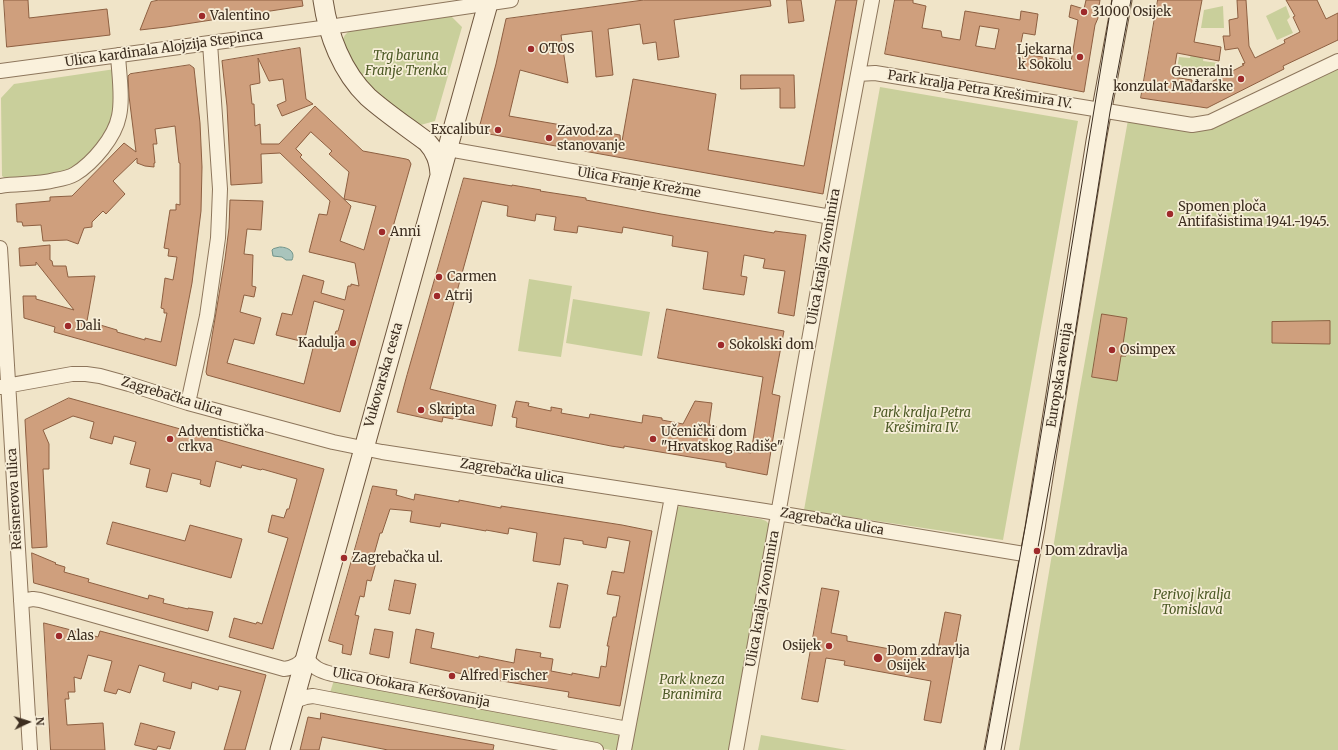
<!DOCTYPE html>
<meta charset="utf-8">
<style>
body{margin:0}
#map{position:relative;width:1338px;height:750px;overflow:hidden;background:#f0e4c8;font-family:Merriweather,serif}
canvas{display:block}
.north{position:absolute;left:8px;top:702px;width:40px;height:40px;-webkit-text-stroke:3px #f7eed8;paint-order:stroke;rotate:86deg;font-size:11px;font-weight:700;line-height:16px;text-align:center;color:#3d2e20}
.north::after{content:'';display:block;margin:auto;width:14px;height:18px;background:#3d2e20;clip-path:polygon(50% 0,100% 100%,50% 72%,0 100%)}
</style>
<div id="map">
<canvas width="1338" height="750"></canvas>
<div class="north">N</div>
</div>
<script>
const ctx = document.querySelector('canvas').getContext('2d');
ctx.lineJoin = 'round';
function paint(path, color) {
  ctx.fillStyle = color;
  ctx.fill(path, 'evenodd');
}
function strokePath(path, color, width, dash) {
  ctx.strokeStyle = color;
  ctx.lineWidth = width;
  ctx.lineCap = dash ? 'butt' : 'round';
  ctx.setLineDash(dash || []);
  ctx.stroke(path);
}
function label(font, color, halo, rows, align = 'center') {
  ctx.font = font + ' Merriweather,serif';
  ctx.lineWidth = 3.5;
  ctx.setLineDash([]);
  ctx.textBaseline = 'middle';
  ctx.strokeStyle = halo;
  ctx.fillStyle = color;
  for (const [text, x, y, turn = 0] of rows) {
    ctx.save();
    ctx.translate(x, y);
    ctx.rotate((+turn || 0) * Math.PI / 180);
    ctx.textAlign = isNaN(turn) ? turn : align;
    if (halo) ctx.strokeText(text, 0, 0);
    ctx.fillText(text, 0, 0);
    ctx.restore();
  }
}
paint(new Path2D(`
 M1223 6 1224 28H1201L1204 10Z
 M1286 6 1290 17 1287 20 1293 33 1277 40 1266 16Z
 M450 15 462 27 435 121 417 126 366 86 340 44 345 35 348 32 363 27Z
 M1193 42 1206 44 1203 61 1218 63V68L1200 77 1176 75 1179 57 1190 58Z
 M1338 65V750H1019L1079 394 1128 120 1193 128Z
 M115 69 113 124 101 144 75 169 12 183 2 176 1 98 14 84Z
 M880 87 1078 121 1003 540 804 510Z
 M529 279 572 286 561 357 518 351Z
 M573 299 650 312 642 356 566 343Z
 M680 506 761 519 766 521 769 524 731 750H631L676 508Z
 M334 680 622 733 618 750H611L329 696Z
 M761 735 847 750H758Z`), '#c9cf9b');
const water = new Path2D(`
 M280 247C287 247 296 251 292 260H286L282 257 273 256 272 250 273 249Z`);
paint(water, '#a9c4bc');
strokePath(water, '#6f938a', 1);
const building = new Path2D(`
 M4 0H28L29 18 107 9 110 35 7 47Z
 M159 0H302L303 6 166 27 140 30 151 2Z
 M644 0H770L771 6 674 20 679 57 658 60 656 42 643 44 640 24 608 29 613 75 596 77 592 31 561 35 568 83 520 70 509 116 620 135 621 147 633 79 716 94 708 150 804 166 836 0H857L823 194 478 132 496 64 506 19Z
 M787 0H801L804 21 789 23Z
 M895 0H913V3L926 6 922 28 941 31 942 37 960 40 965 11 1020 20 1021 11 1038 14 1035 35 1023 33 1019 53 1071 62 1078 20 1069 17 1071 5 1084 9 1086 0H1100L1098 12V18L1095 25 1084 92 885 54ZM980 26 999 29 995 49 976 46Z
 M1158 0H1202L1194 42 1221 47 1219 61 1177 53 1173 77 1192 80 1190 93 1244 65 1242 64 1245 63 1238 48 1225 50 1223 36H1230L1229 20 1238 18 1237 0H1246L1249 46 1255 58 1285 43 1284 40 1300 32 1293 17 1295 16 1286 0H1317L1326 19 1338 13V40L1283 66 1284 69 1207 108 1141 98Z
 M300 48 306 99 313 104 282 116 277 105 286 101 283 79 269 81 258 58 260 83 250 85 252 104H254L255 126 260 124 261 144H279L315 106 363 151 406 159 409 160 411 164 340 412 207 375 206 372 225 259 229 228 230 200 263 201 261 230 247 229 244 254 253 255 252 286 256 287 254 297 244 295 240 312 261 318 254 344 234 339 227 363 304 384 314 344 331 348 336 331H338L344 310 314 301 304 342 276 335 282 313 292 315 303 275 324 281 321 293 345 300 348 286H351V284L359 286 355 263 309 252 319 214 327 215 330 201 280 153 261 154 262 183 231 185 227 106 222 61ZM311 132 332 151 329 154 349 172 344 199 376 206 364 250 340 241 351 206 300 157 302 155 296 149Z
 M190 65 194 68 200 123 202 167 201 211 192 283 176 366 54 332 55 327 24 318 23 296H36V299L74 310 36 262V265L20 266 19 248 50 245V260L52 261 53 266H66L68 277 95 276 87 321 117 330V332L145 340V338L161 342 167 313H164V309L161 308 165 278 173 280 177 257 168 256 169 249 164 248 170 210H176V204L180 205V163H179L175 126 155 129 157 144H153L155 163H154V167L145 166 137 163V158L113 181 125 194 106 214 103 211 92 222V227L84 228 78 244 67 240 43 241 41 225 23 226 22 222H17L16 204 50 201V197L72 196 124 143 136 152 129 96 128 76 130 74Z
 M741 75H794L795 108H780V88L741 89Z
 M464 178 512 186V185L541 190 540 191 586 198V200L661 214 774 233 775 231 806 235 794 316 778 313 785 271 763 268 765 259 744 255 741 276 747 277 744 295 703 289 708 252 672 246 673 236 623 227 622 233 578 226 577 233 554 230 556 217 536 214 535 221 507 216 508 206 482 201 430 389 496 405 492 426 453 418V419L443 417 442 422 397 412 407 375Z
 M667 309 784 331 772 394 780 396 767 475 726 467V463L624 446V448L611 446 516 427 517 418 512 417 516 401 529 403 528 406 551 411V407L562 409 561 413 589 418 590 414 642 423 643 415 662 418V420L683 424 695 401 712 403 709 425 716 426 712 447 751 453 763 377 658 358Z
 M1102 314 1127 318 1123 344H1128L1126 356H1121L1117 381 1092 377Z
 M1330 321V344L1272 343V322Z
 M69 398 324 469 273 649 229 637 234 618 256 624 257 622 262 624 288 538 268 532 272 515 284 518 287 509H289L297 479 262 469 261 470 242 465 241 468 216 461 210 487 200 484 201 480 172 473 167 492 146 487 150 469 130 464 136 442 114 436 112 444 90 438 94 422 73 416 43 430 49 444V469H43L47 547 32 548 25 420Z
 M373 486 397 490 396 495 414 500 415 494 459 502V500L501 508V506L622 525 652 531 620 706 568 697 569 692 496 680V681L410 663 416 629 434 633 431 648 479 658V656L514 663 516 649 541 653 540 657 553 659 551 671 572 675V673L599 678 601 666 606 667 609 646H607L613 617H616L620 596 607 594 612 571 624 573 630 541 608 537 606 548 583 544V541L564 538 560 565 533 561 537 533 509 528 508 534 486 530V531L441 523 440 527 410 522 412 511 390 509 382 533H380L373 558 377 559 371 581 367 580 364 597 360 596 355 615 359 616 358 620 351 655 342 653 343 645 329 641Z
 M113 522 185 541 190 525 242 539 231 578 107 544Z
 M32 553 56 563 55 564 65 567 64 572 89 579 88 582 148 599 149 595 164 599 163 603 188 609V608L213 612 208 631 34 583Z
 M395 580 416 584 410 614 389 610Z
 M558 583 568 585 560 628 550 627Z
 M822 588 839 591 831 633 847 636V641L922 655 923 651 937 654 945 612 961 615 941 723 924 720 931 681 844 665 845 661 826 658 818 702 802 699Z
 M44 623 98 637 100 631 266 675 245 750H224L241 691 219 686 218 690 192 682 191 689 163 681 165 673 139 665 130 693 118 689 116 694 104 691 112 661 88 655 81 679 74 677 75 692H68L69 699H65L67 725 103 723 105 750H51Z
 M375 629 393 632 389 658 370 654Z
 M321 713 341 717 494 745 493 750H388L322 737 319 750H300L308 717 320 719Z
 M141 723 175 732 170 749 158 746 156 750 135 745Z`);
paint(building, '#cf9f7d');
strokePath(building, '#8d5f41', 1);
const street = new Path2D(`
 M0 71 329 27 511 0
 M858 74 875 73 1192 125 1210 122 1338 61
 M448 149 831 217
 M0 186C18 183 37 185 55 180 61 179 70 177 75 174 93 163 115 137 119 116 123 98 119 74 118 55
 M0 248 30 750
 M0 387 72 374H86L100 376 129 384 188 403 333 442 382 452 765 511 1030 555
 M188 403 207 316 218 238 219 215 220 189 210 43
 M21 601 33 599 40 600 284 669C294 668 299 664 306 657 313 668 320 671 332 674L628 729
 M294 701 306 697 313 696 596 750
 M624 750 672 497
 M736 750 831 217 872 0`);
const secondary = new Path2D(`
 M323 0C328 35 342 72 368 97 386 113 407 127 427 142 436 152 439 161 440 174
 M280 750 489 0
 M994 750 1035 528 1096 141 1122 0`);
strokePath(street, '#8d765c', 16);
strokePath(secondary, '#6f573f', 21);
strokePath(street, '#faf1dc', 14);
strokePath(secondary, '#faf1dc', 19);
strokePath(new Path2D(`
 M985 750 1031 495 1112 0
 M1001 750 1062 416 1110 112 1131 0`), '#3d2e20', 1);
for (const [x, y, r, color] of [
 [1084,12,4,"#9e2a2b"],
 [202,16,4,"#9e2a2b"],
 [531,49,4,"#9e2a2b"],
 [1080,57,4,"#9e2a2b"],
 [1241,79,4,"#9e2a2b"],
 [498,130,4,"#9e2a2b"],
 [549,138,4,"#9e2a2b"],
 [1170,214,4,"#9e2a2b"],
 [382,232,4,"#9e2a2b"],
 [439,277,4,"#9e2a2b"],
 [437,296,4,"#9e2a2b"],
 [68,326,4,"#9e2a2b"],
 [353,343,4,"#9e2a2b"],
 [721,345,4,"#9e2a2b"],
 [1112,350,4,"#9e2a2b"],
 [421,410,4,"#9e2a2b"],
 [170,439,4,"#9e2a2b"],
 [653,439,4,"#9e2a2b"],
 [1037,551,4,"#9e2a2b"],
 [344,558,4,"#9e2a2b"],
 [59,636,4,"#9e2a2b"],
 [829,646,4,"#9e2a2b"],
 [878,658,5,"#9e2a2b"],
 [452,676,4,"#9e2a2b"]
]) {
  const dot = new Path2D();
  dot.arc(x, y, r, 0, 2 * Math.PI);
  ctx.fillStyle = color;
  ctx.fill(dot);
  strokePath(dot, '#f7eed8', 1.5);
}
label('13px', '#3d2e20', '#f7eed8', [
 ["31000 Osijek",1092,12],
 ["Valentino",210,16],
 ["OTOS",539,49],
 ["Ljekarna",1072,50,"right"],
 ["k Sokolu",1072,65,"right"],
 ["Generalni",1233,72,"right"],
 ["konzulat Mađarske",1233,87,"right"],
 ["Excalibur",490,130,"right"],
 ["Zavod za",557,131],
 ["stanovanje",557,146],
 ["Spomen ploča",1178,207],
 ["Antifašistima 1941.-1945.",1178,222],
 ["Anni",390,232],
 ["Carmen",447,277],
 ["Atrij",445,296],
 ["Dali",76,326],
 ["Kadulja",345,343,"right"],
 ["Sokolski dom",729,345],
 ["Osimpex",1120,350],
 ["Skripta",429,410],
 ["Adventistička",178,432],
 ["crkva",178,447],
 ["Učenički dom",661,432],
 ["\"Hrvatskog Radiše\"",661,447],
 ["Dom zdravlja",1045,551],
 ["Zagrebačka ul.",352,558],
 ["Alas",67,636],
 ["Osijek",821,646,"right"],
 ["Dom zdravlja",887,651],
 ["Osijek",887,666],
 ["Alfred Fischer",460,676]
], 'left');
label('13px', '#3d2e20', '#f7eed8', [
 ["Ulica kardinala Alojzija Stepinca",164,49,-8],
 ["Park kralja Petra Krešimira IV.",980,90,9],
 ["Ulica Franje Krežme",639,183,10],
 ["Ulica kralja Zvonimira",824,257,-80],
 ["Vukovarska cesta",384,375,-74],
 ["Europska avenija",1060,375,-81],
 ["Zagrebačka ulica",172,397,17],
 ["Zagrebačka ulica",512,472,9],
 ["Reisnerova ulica",15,499,-93],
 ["Zagrebačka ulica",832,522,10],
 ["Ulica kralja Zvonimira",763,599,-80],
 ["Ulica Otokara Keršovanija",411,688,11]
]);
label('italic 13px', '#4d5a26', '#f7eed8', [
 ["Trg baruna",406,56],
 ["Franje Trenka",406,71],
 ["Park kralja Petra",922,413],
 ["Krešimira IV.",922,428],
 ["Perivoj kralja",1192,595],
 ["Tomislava",1192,610],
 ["Park kneza",692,680],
 ["Branimira",692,695]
]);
</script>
